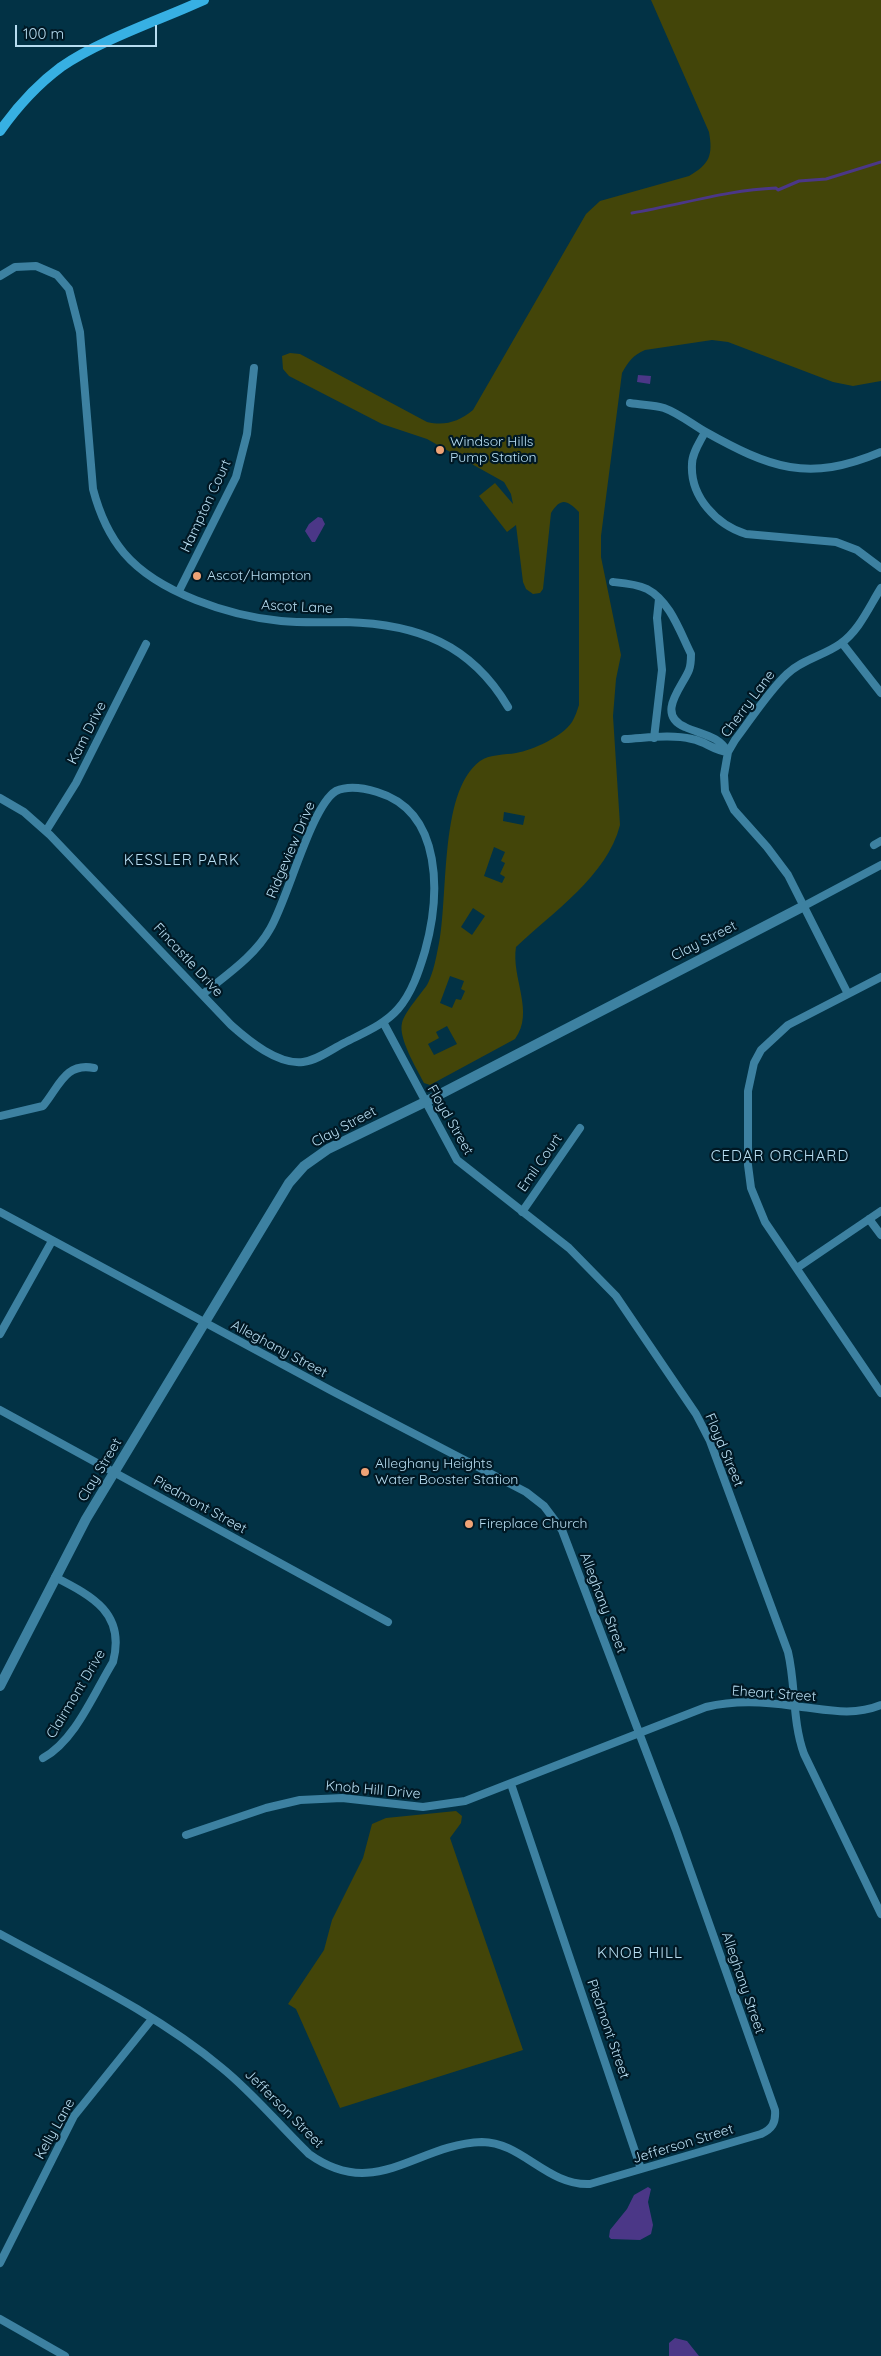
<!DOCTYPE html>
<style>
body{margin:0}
#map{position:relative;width:881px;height:2356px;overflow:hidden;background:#023245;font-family:Quicksand,sans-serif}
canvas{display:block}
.scale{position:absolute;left:15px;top:25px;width:142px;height:22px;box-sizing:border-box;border:2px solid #b7ddf1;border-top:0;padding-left:6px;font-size:15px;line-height:18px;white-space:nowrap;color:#b7ddf1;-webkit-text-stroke:4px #001824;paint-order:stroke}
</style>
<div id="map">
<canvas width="881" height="2356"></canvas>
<div class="scale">100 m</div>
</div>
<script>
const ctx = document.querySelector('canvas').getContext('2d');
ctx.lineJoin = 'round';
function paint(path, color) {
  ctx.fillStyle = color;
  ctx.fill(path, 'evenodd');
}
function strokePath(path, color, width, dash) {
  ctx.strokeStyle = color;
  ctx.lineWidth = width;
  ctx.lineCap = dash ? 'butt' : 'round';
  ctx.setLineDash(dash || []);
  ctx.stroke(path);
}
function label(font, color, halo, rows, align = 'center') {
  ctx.font = font + ' Quicksand,sans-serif';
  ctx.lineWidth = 4.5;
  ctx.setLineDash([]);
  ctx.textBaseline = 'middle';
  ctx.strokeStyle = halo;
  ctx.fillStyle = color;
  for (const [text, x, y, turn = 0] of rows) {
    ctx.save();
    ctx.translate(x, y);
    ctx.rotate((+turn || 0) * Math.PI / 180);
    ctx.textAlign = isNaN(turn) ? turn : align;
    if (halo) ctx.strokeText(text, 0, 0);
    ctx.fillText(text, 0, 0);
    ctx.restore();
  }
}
paint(new Path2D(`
 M651 0H881V381L853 386 833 382 728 342 712 340 645 350C633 355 628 362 622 373L601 536V557L621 655 616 679 613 716 620 825C607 876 553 912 516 947 511 978 535 1012 515 1039L430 1085 424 1083C417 1069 398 1038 402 1023 404 1013 420 995 427 985 432 976 435 963 437 953 450 904 437 793 480 761 490 754 505 755 516 753 533 750 562 737 572 722 575 717 577 711 579 705V512C567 500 561 497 551 513L543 589 540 593 533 594 526 589 523 582 516 525 507 532 479 496 495 483 513 504 511 494 504 482 427 439 382 424 289 376 283 369 282 356 290 353 300 354 427 422C445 426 458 422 473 410L586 214 600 201 689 176C710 164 713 155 709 132ZM504 812 525 816 523 825 503 821ZM494 847 505 852 501 861 505 863 500 874 505 877 502 883 484 876ZM473 908 485 916 472 935 461 927ZM450 976 464 981 461 989 465 991 461 1000 456 999 452 1008 440 1003ZM447 1026 457 1044 434 1055 428 1044 439 1038 436 1032Z
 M456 1811 462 1816 461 1823 450 1838 523 2050 340 2108 296 2009 288 2004 324 1950 332 1920 363 1858 372 1824 386 1818Z`), '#434509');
paint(new Path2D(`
 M638 375 651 376 650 384 637 382Z
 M318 517 322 518 325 524 315 542H312L305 531 309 524Z
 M648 2187 651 2189 648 2202 653 2225 651 2234 640 2240 611 2239 609 2237 610 2230 627 2209 634 2195Z
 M675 2338 687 2341 699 2356H669V2343Z`), '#4b3787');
strokePath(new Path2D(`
 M632 213C680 205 727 190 776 188L778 190 799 181 826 179 881 162`), '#4b3787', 3);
strokePath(new Path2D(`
 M0 276 15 267 36 266 57 275 69 289 80 332 93 489C99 512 108 534 124 553 158 593 230 616 281 621 303 623 324 622 346 622 417 624 471 644 508 707
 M630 403C641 405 654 405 664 408 678 413 692 424 704 431 770 468 808 483 881 452
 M705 432C700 442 692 453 692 464 690 497 717 525 746 534L836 542 857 550 881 568
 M613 582C624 583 637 584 647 589 670 601 680 632 691 654 691 659 691 665 689 670 683 686 655 714 685 727 702 735 718 735 728 752
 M179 591 236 477 247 434 254 368
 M842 643 881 693
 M654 738 662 670 657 618 659 599
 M625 739C646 738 671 734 692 739 707 742 712 750 728 752
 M0 798 24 812 50 835 231 1025C249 1041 278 1065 303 1062 318 1060 332 1049 344 1043 363 1033 384 1025 398 1009 412 993 419 971 425 951 440 897 444 812 377 792 364 788 349 785 336 791 311 806 288 899 270 929 255 956 226 975 203 994
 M46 831 76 783 146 644
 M874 845 881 841
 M804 906 881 865
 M881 977 788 1025 761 1050 754 1063 748 1091V1165L751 1188 765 1222 881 1393
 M848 994 788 875 767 847 734 810 725 791 724 775 728 752 735 740C751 719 768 692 787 674 803 659 823 656 840 644 859 631 869 607 881 588
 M383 1022 457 1160 569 1248 616 1296 696 1414 710 1441 788 1652C796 1686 792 1721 804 1754L881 1914
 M0 1116 43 1106C59 1087 65 1062 94 1068
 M0 1212 332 1391 526 1492 544 1506 562 1530 676 1830 775 2110C776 2123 772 2129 761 2134L590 2184C547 2186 522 2142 482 2142 416 2144 376 2202 309 2154 279 2125 254 2094 222 2068 156 2013 75 1975 0 1934
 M522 1212 580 1128
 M869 1219 881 1235
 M797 1268 881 1211
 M0 1334 52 1241
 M0 1410 388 1622
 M43 1758C75 1741 94 1693 113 1662 126 1613 92 1596 55 1577
 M511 1784 641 2169
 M186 1835 266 1808 300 1800 342 1798 423 1807 465 1801 706 1707C736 1700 764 1702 794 1706 824 1709 852 1717 881 1705
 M0 2263 74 2116 152 2019
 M0 2319 65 2356`), '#3d81a1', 8);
strokePath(new Path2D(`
 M0 1686 86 1519 289 1183 304 1166 328 1149 425 1102 804 906`), '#3d81a1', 10);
strokePath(new Path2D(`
 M0 131C17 107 38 84 61 67 100 40 160 20 204 0`), '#37b0e3', 10);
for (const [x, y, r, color] of [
 [440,450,5,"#efa376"],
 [197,576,5,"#efa376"],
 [365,1472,5,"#efa376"],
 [469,1524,5,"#efa376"]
]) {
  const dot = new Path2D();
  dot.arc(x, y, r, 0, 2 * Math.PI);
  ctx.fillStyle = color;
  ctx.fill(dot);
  strokePath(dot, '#001824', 2);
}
label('14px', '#b7ddf1', '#001824', [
 ["Windsor Hills",450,442],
 ["Pump Station",450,458],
 ["Ascot/Hampton",207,576],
 ["Alleghany Heights",375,1464],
 ["Water Booster Station",375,1480],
 ["Fireplace Church",479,1524]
], 'left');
label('14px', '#b7ddf1', '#001824', [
 ["Hampton Court",206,506,-65],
 ["Ascot Lane",297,607,3],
 ["Cherry Lane",748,704,-53],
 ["Kam Drive",87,733,-63],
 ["Ridgeview Drive",291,850,-67],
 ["Clay Street",704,941,-27],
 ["Fincastle Drive",188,960,47],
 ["Floyd Street",450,1120,60],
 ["Clay Street",344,1127,-28],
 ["Emil Court",540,1163,-55],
 ["Alleghany Street",279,1349,28],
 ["Floyd Street",724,1450,67],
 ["Clay Street",100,1470,-59],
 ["Piedmont Street",200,1505,29],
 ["Alleghany Street",603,1603,69],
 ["Clairmont Drive",76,1694,-59],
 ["Eheart Street",774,1694,4],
 ["Knob Hill Drive",373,1790,5],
 ["Alleghany Street",743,1983,71],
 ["Piedmont Street",608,2029,71],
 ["Jefferson Street",284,2109,45],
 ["Kelly Lane",55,2129,-61],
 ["Jefferson Street",683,2144,-17]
]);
ctx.letterSpacing = '1px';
label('15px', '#b7ddf1', '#001824', [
 ["KESSLER PARK",182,860],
 ["CEDAR ORCHARD",780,1156],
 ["KNOB HILL",640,1953]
]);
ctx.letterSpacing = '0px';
</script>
